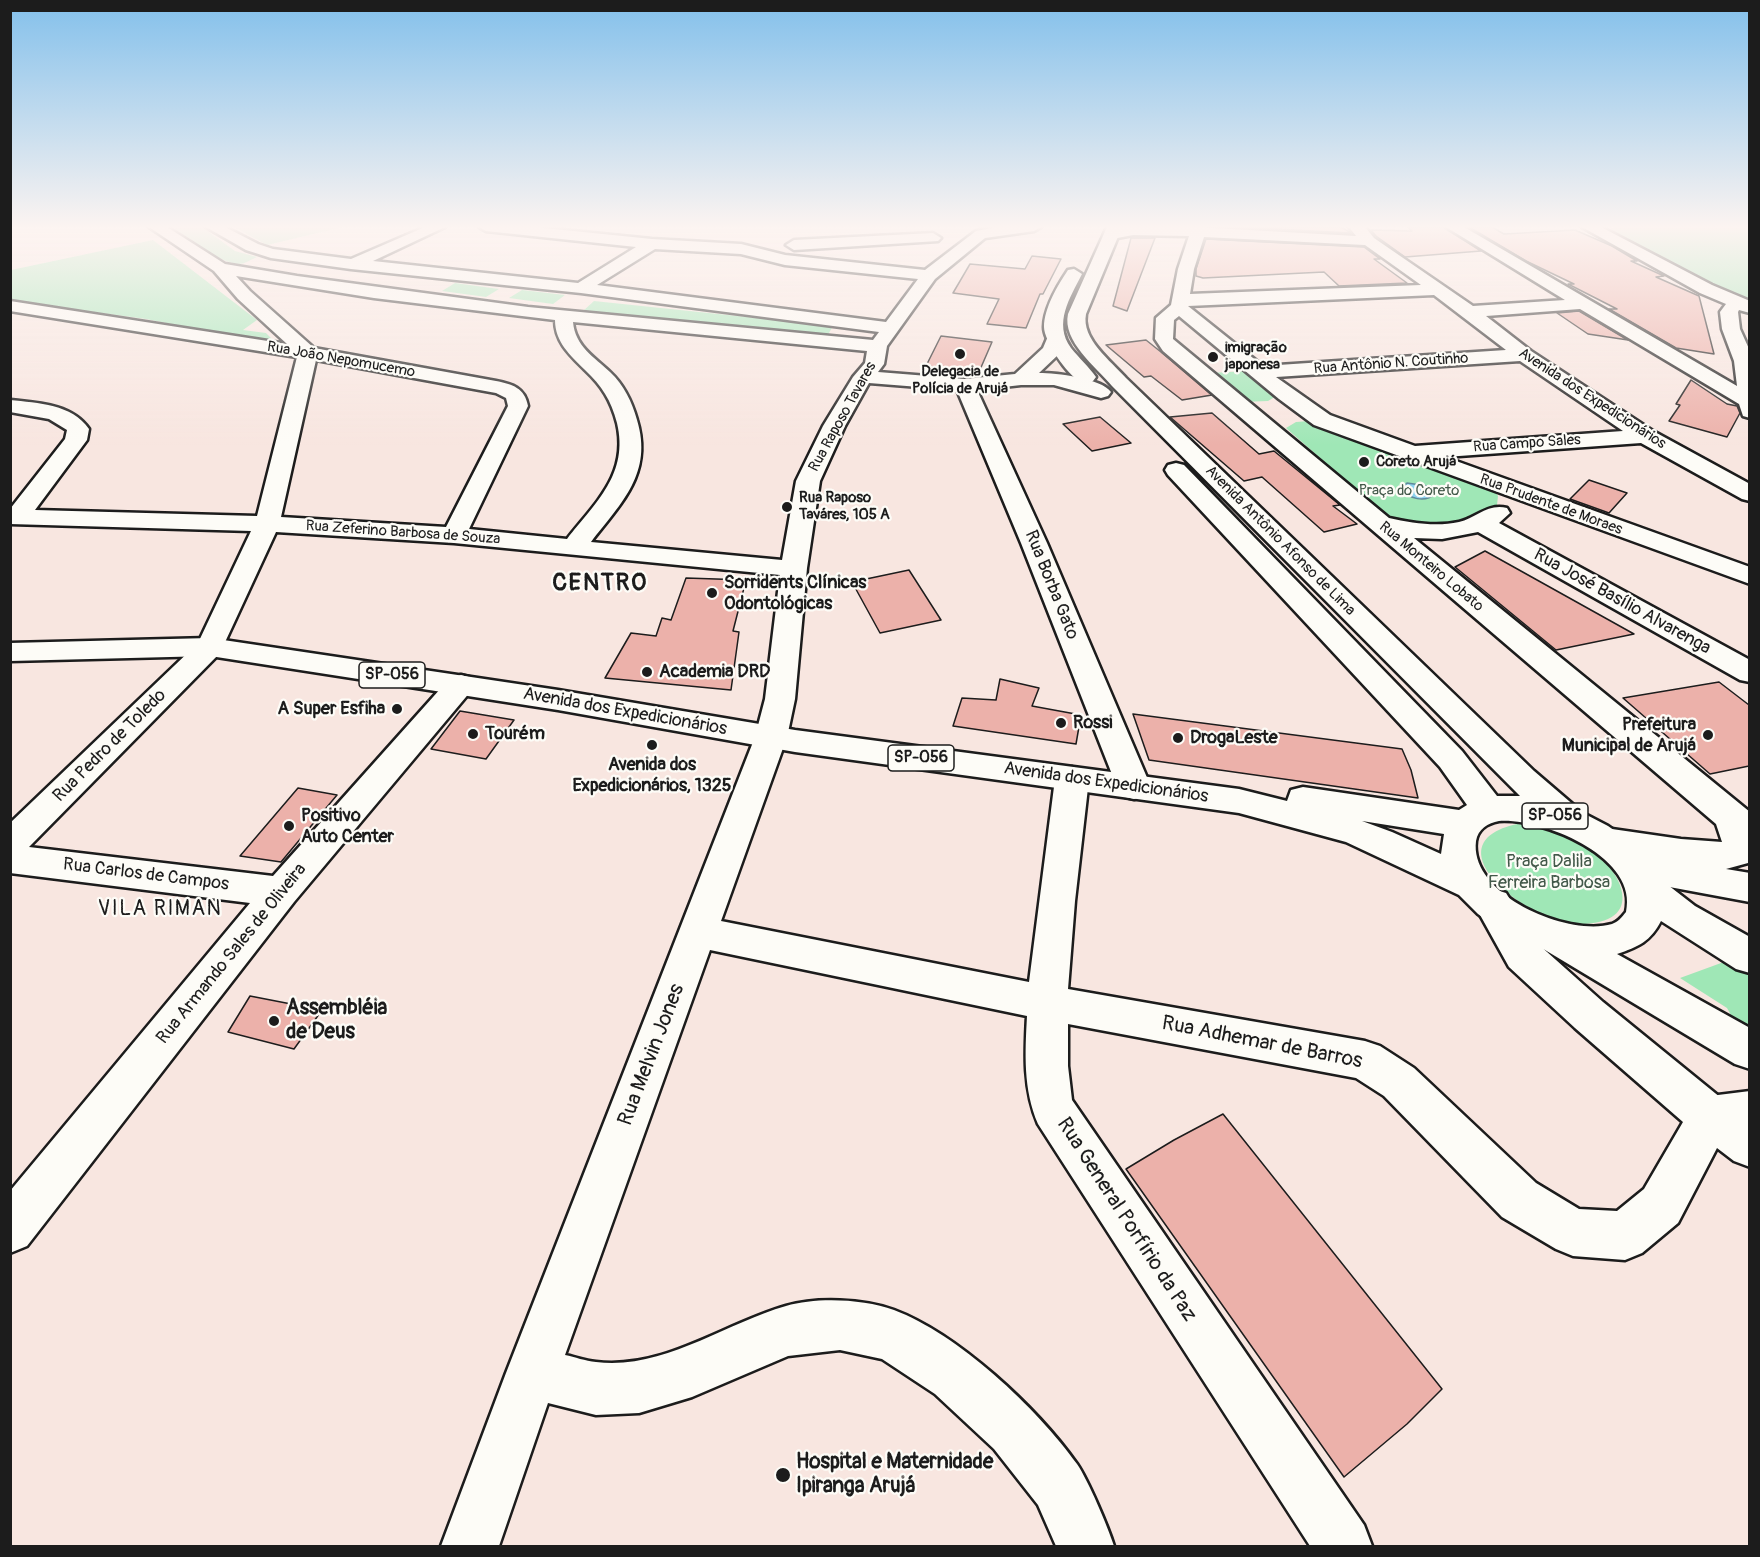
<!DOCTYPE html>
<meta charset="utf-8">
<style>
body{margin:0}
#map{position:relative;width:1760px;height:1557px;overflow:hidden;background:#f8e6e0;font-family:Pangolin,sans-serif}
canvas{display:block}
.frame{position:absolute;inset:0;border:12px solid #1c1c1c;pointer-events:none}
</style>
<div id="map">
<canvas width="1760" height="1557"></canvas>
<div class="frame"></div>
</div>
<script>
const ctx = document.querySelector('canvas').getContext('2d');
ctx.lineJoin = 'round';
function paint(path, color) {
  ctx.fillStyle = color;
  ctx.fill(path, 'evenodd');
}
function strokePath(path, color, width, dash) {
  ctx.strokeStyle = color;
  ctx.lineWidth = width;
  ctx.lineCap = dash ? 'butt' : 'round';
  ctx.setLineDash(dash || []);
  ctx.stroke(path);
}
function label(font, color, halo, rows, align = 'center') {
  ctx.font = font + ' Pangolin,sans-serif';
  ctx.lineWidth = 4.5;
  ctx.setLineDash([]);
  ctx.textBaseline = 'middle';
  ctx.strokeStyle = halo;
  ctx.fillStyle = color;
  for (const [text, x, y, turn = 0] of rows) {
    ctx.save();
    ctx.translate(x, y);
    ctx.rotate((+turn || 0) * Math.PI / 180);
    ctx.textAlign = isNaN(turn) ? turn : align;
    if (halo) ctx.strokeText(text, 0, 0);
    ctx.fillText(text, 0, 0);
    ctx.restore();
  }
}
paint(new Path2D(`
 M172 227H202L235 251 257 257C252 259 245 264 239 264 218 263 190 238 172 227Z
 M234 227H343L267 245Z
 M1617 227H1749V300L1736 297 1608 229Z
 M153 240 257 320 243 330 266 333 273 340 267 343 146 319 11 301V270Z
 M455 283 499 289 486 297 442 291Z
 M522 290 565 295 553 304 509 298Z
 M594 301 833 326 826 338 583 311Z
 M1250 371 1278 395 1268 401 1242 402 1209 373Z
 M1309 421 1494 490 1498 496 1497 505C1466 527 1422 534 1387 517L1286 428 1296 422Z
 M1517 824C1540 825 1562 830 1583 843 1619 865 1650 921 1584 924 1531 927 1426 844 1517 824Z
 M1732 959 1749 968V1038L1741 1033 1727 1008 1680 978Z`), '#9fe7b6');
const water = new Path2D(`
 M1407 483 1428 486 1435 494C1425 503 1409 499 1401 489Z`);
paint(water, '#8dd2ef');
strokePath(water, '#60899b', 1.5);
const building = new Path2D(`
 M1241 227H1341L1351 233Z
 M1408 227H1444L1481 251 1405 257 1376 236 1371 230 1412 231Z
 M1469 227H1492L1504 234 1575 230 1612 246 1637 261H1631L1664 276 1656 277 1699 296 1714 354 1676 348 1609 309H1617L1568 284H1574L1526 261Z
 M1131 238H1155L1127 311 1113 306Z
 M1206 239 1364 247 1380 259H1374L1407 283 1339 286 1324 272 1203 278 1196 276V269Z
 M1032 256 1061 259 1043 294H1040L1026 328 987 324 999 299 953 293 970 264 1025 269Z
 M1579 311 1628 340 1588 334 1557 313Z
 M941 336 992 342 979 372 926 366Z
 M1146 340 1161 352 1212 395 1182 400 1151 376 1144 377 1106 345Z
 M1691 380 1727 404 1737 406 1740 413 1727 437 1669 421 1680 405 1676 404Z
 M1212 413 1259 454 1274 451 1340 505 1333 506 1357 524 1324 532 1262 477 1244 481 1170 417Z
 M1100 417 1131 443 1092 451 1063 424Z
 M1589 480 1627 493 1609 513 1570 499Z
 M1485 551 1634 634 1556 650 1455 567Z
 M909 570 941 620 880 633 852 582Z
 M686 578 746 580 733 631 739 632 731 690 605 678 631 633 656 636 662 618 671 620Z
 M1000 679 1039 688 1032 706 1081 715 1076 744 953 726 962 698 996 700Z
 M1719 682 1749 705V766L1710 774 1623 698Z
 M460 711 514 720 486 759 431 749Z
 M1133 714 1402 749 1411 770 1418 798 1149 760Z
 M298 788 337 795 281 862 240 856Z
 M250 996 322 1010 294 1049 228 1032Z
 M1223 1114 1442 1389 1407 1424 1344 1477 1126 1169 1174 1140Z`);
paint(building, '#ecb1aa');
strokePath(building, '#1c1c1c', 1.5);
const minor = new Path2D(`
 M149 227H167L225 264 297 276 528 307 873 340 879 332 581 293 351 269 271 258 246 250 206 227H225L258 244 273 249 351 259 425 227H445L373 261 578 283 636 247 486 231 479 227H534L652 239 741 244 785 255 925 270 976 231 997 227H1041L1034 231 985 238 935 279 887 346 884 364 878 372 965 379 1015 374 1043 348 1049 334H1063L1065 338 1059 354 1039 373C1056 373 1101 378 1111 392L1108 396 1101 398 1054 385H1021L977 390 1047 543 1151 787 1146 796 1134 799 1122 796 1117 787 1021 543 957 390 869 383 845 426 820 481 807 568 795 699 787 737 721 921 1029 982 1055 779 1060 771 1072 767 1084 771 1089 779 1075 901 1068 989 1365 1041 1380 1046 1414 1068 1536 1183 1579 1209 1617 1211 1644 1189 1683 1122 1575 1028 1509 967 1474 904 1480 893 1493 889 1506 893 1537 943 1603 1002 1726 1102 1750 1118V1167L1734 1161 1717 1148 1678 1223 1642 1253 1625 1260 1573 1256 1556 1249 1502 1217 1384 1096 1356 1078 1068 1024V1066L1072 1100 1364 1525 1372 1546H1310L1038 1124C1023 1089 1025 1053 1027 1016L710 950 565 1355C575 1357 585 1361 596 1362 664 1370 723 1324 786 1306 817 1297 863 1299 894 1310 958 1334 1037 1408 1077 1464 1088 1480 1108 1527 1114 1546H1056L1038 1505 994 1449 935 1394 882 1359 840 1350 788 1356 692 1397 639 1413 596 1415 548 1403 499 1546H441L506 1373 755 737 765 699 780 575 454 543 276 532 220 653 29 847 273 876 450 678 461 675 472 678 476 685 294 902 27 1246 10 1253V1191L250 903 10 873V823L198 643 251 531 10 524V509L65 439 67 430 49 419 10 412V400C38 403 72 404 89 429L87 440 35 510 257 516 297 357 10 311V301L287 344 238 299 214 271ZM655 249 741 254 785 265 918 279 886 322 597 285ZM236 276 374 298 555 320C555 342 570 355 585 370 602 386 611 400 617 423 629 474 596 502 567 539L469 529 528 406C525 388 512 384 496 381L314 348 250 291ZM573 322 867 351 865 363 853 377 823 426 796 481 782 560 591 542C622 502 653 473 637 420 632 402 624 385 610 372 594 357 575 346 573 322ZM316 360 496 393 506 398 508 406 446 527 281 517Z
 M1123 227H1195L1356 236 1349 227H1365L1374 238 1473 306 1565 300 1446 227H1464L1737 386 1734 361 1722 329 1720 312 1726 304 1700 293 1582 227H1601L1712 285 1750 301V313L1739 310 1738 312 1740 329 1750 351V418L1743 416 1739 404 1580 309 1486 316 1531 351 1653 431 1750 484V501L1742 499 1641 443 1445 457 1750 567V584L1314 425 1279 399 1179 316 1174 320 1173 339 1389 518C1412 523 1436 527 1459 522 1476 518 1488 503 1507 508L1510 513 1499 523 1750 660V682L1740 680 1478 532 1442 539 1414 538 1750 812V860L1748 863 1726 869 1750 873V902L1621 878 1616 868 1623 857 1593 850 1587 841 1593 832 1605 828 1681 839 1722 842 1716 824 1163 351 1155 339 1156 318 1171 305 1178 269 1189 236 1133 235 1112 239 1104 234 1107 231ZM1204 237 1365 245 1421 285 1190 294 1194 269ZM1434 295 1506 350 1263 366 1188 306ZM1520 361 1623 431 1415 446 1330 415 1276 377Z
 M933 233 941 238 938 241 794 250 786 245 794 240Z`);
const major = new Path2D(`
 M1107 227H1122L1086 314C1081 339 1111 361 1126 378L1534 771 1583 813 1608 826 1628 840 1647 862 1655 875 1695 906 1750 937V973L1736 969 1661 921C1651 941 1638 947 1617 954L1750 1028V1069L1735 1064 1545 950 1505 933 1478 914 1459 895 1346 842 1239 813 795 752 558 710 210 656 10 661V643L210 638 558 690 795 730 1239 789 1287 801 1291 790 1303 787 1459 810 1467 805 1440 767 1168 475 1165 470 1168 465 1176 463 1184 465 1462 751 1497 796H1520L1112 386C1096 367 1062 341 1068 314ZM1362 821 1444 834 1441 854 1392 832ZM1499 821C1543 818 1639 857 1626 912 1622 917 1618 922 1612 924 1568 937 1469 895 1476 841 1478 829 1488 823 1499 821Z
 M1074 269 1082 274C1070 298 1053 323 1071 348 1079 358 1089 367 1096 377L1093 381C1089 382 1083 384 1079 381 1067 374 1044 341 1044 327 1044 308 1058 285 1068 270Z
 M1750 1091V1133L1710 1138 1694 1132 1688 1117 1694 1102 1710 1096Z`);
strokePath(minor, '#1c1c1c', 5);
strokePath(major, '#1c1c1c', 5);
paint(minor, '#fdfcf7');
paint(major, '#fdfcf7');
const sky = ctx.createLinearGradient(0, 0, 0, 445);
sky.addColorStop(0, '#83c0eb');
sky.addColorStop(0.51, '#fcf4f1');
sky.addColorStop(1, '#fcf4f100');
ctx.fillStyle = sky;
ctx.fillRect(0, 0, 1760, 445);
for (const [x, y, r, color] of [
 [960,354,6,"#1c1c1c"],
 [1213,357,6,"#1c1c1c"],
 [1364,462,6,"#1c1c1c"],
 [787,507,6,"#1c1c1c"],
 [712,593,6,"#1c1c1c"],
 [647,672,6,"#1c1c1c"],
 [397,709,6,"#1c1c1c"],
 [1061,723,6,"#1c1c1c"],
 [473,734,6,"#1c1c1c"],
 [1708,735,6,"#1c1c1c"],
 [1178,738,6,"#1c1c1c"],
 [652,745,6,"#1c1c1c"],
 [289,826,6,"#1c1c1c"],
 [274,1021,6,"#1c1c1c"],
 [783,1475,8,"#1c1c1c"]
]) {
  const dot = new Path2D();
  dot.arc(x, y, r, 0, 2 * Math.PI);
  ctx.fillStyle = color;
  ctx.fill(dot);
  strokePath(dot, '#fdfcf7', 2);
}
label('bold 15px', '#1c1c1c', '#fdfcf7', [
 ["imigração",1225,348],
 ["japonesa",1225,365],
 ["Delegacia de",960,372,"center"],
 ["Polícia de Arujá",960,389,"center"],
 ["Coreto Arujá",1376,462],
 ["Rua Raposo",799,498],
 ["Taváres, 105 A",799,515]
], 'left');
label('15px', '#1c1c1c', '#fdfcf7', [
 ["Rua João Nepomucemo",341,360,10],
 ["Rua Antônio N. Coutinho",1391,364,-4],
 ["Avenida dos Expedicionários",1592,399,33],
 ["Rua Raposo Tavares",843,417,-61],
 ["Rua Campo Sales",1527,444,-4],
 ["Rua Prudente de Moraes",1551,505,20],
 ["Rua Zeferino Barbosa de Souza",403,533,4],
 ["Avenida Antônio Afonso de Lima",1280,541,45],
 ["Rua Monteiro Lobato",1431,567,40]
]);
label('15px', '#43594a', '#fdfcf7', [
 ["Praça do Coreto",1409,491]
]);
for (const [x, y, w] of [
 [392,675,66],
 [921,758,66],
 [1555,816,66]
]) {
  const box = new Path2D();
  box.roundRect(x - w / 2, y - 13, w, 26, 4.5);
  ctx.fillStyle = '#fdfcf7';
  ctx.fill(box);
  strokePath(box, '#1c1c1c', 1.5);
}
label('bold 16px', '#1c1c1c', null, [
 ["SP-056",392,675],
 ["SP-056",921,758],
 ["SP-056",1555,816]
]);
label('bold 18px', '#1c1c1c', '#fdfcf7', [
 ["Sorridents Clínicas",724,583],
 ["Odontológicas",724,604],
 ["Academia DRD",659,672],
 ["A Super Esfiha",385,709,"right"],
 ["Rossi",1073,723],
 ["Prefeitura",1696,725,"right"],
 ["Municipal de Arujá",1696,746,"right"],
 ["Tourém",485,734],
 ["DrogaLeste",1190,738],
 ["Avenida dos",652,765,"center"],
 ["Expedicionários, 1325",652,786,"center"],
 ["Positivo",301,816],
 ["Auto Center",301,837]
], 'left');
label('18px', '#1c1c1c', '#fdfcf7', [
 ["Rua Borba Gato",1051,585,68],
 ["Rua José Basílio Alvarenga",1622,602,29],
 ["Avenida dos Expedicionários",625,712,10],
 ["Rua Pedro de Toledo",110,746,-45],
 ["Avenida dos Expedicionários",1106,783,8],
 ["Rua Carlos de Campos",146,875,7],
 ["Rua Armando Sales de Oliveira",232,954,-51]
]);
label('18px', '#43594a', '#fdfcf7', [
 ["Praça Dalila",1549,862],
 ["Ferreira Barbosa",1549,883]
]);
ctx.letterSpacing = '1.5px';
label('21px', '#1c1c1c', '#fdfcf7', [
 ["VILA RIMAN",160,910]
]);
ctx.letterSpacing = '0px';
label('bold 21px', '#1c1c1c', '#fdfcf7', [
 ["Assembléia",286,1009],
 ["de Deus",286,1033],
 ["Hospital e Maternidade",796,1463],
 ["Ipiranga Arujá",796,1487]
], 'left');
label('21px', '#1c1c1c', '#fdfcf7', [
 ["Rua Adhemar de Barros",1262,1043,11],
 ["Rua Melvin Jones",652,1055,-69],
 ["Rua General Porfírio da Paz",1126,1220,57]
]);
ctx.letterSpacing = '1.5px';
label('bold 24px', '#1c1c1c', '#fdfcf7', [
 ["CENTRO",600,584]
]);
ctx.letterSpacing = '0px';
</script>
